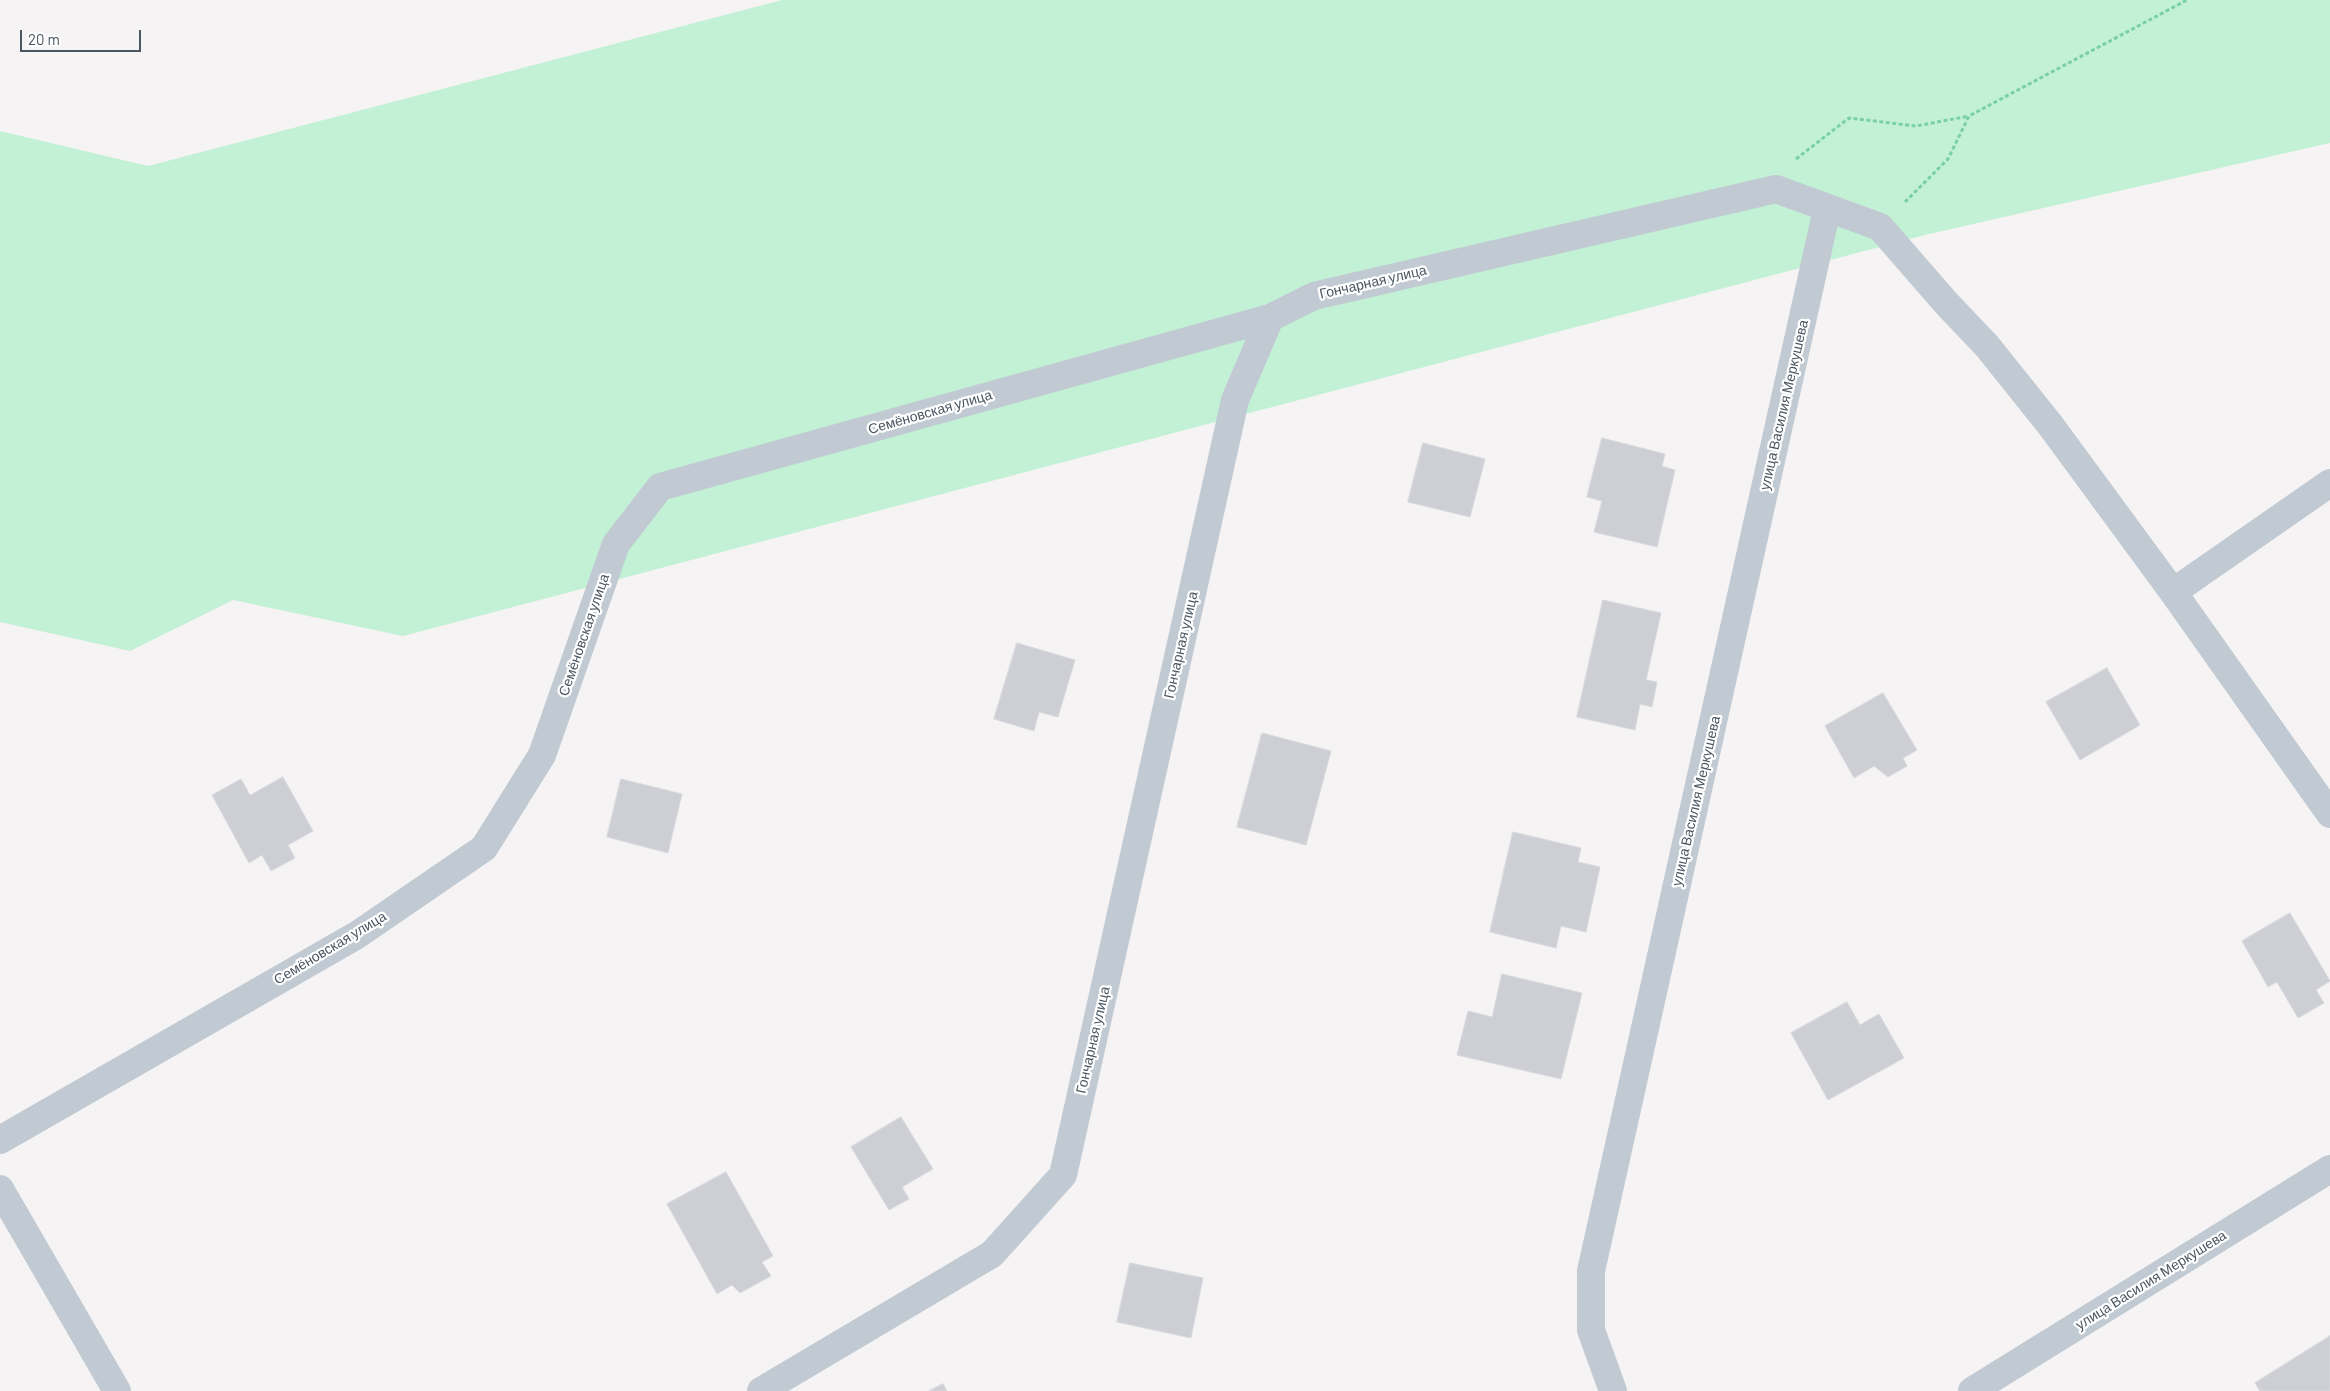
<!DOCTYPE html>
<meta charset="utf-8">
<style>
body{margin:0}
#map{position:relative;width:2330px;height:1391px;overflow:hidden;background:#f5f3f3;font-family:Barlow,sans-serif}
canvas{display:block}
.scale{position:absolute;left:20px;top:30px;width:121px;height:22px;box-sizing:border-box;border:2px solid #4a5661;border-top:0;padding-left:6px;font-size:15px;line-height:18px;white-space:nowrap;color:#4a5661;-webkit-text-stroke:4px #fff;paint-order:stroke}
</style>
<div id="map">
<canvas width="2330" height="1391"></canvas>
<div class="scale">20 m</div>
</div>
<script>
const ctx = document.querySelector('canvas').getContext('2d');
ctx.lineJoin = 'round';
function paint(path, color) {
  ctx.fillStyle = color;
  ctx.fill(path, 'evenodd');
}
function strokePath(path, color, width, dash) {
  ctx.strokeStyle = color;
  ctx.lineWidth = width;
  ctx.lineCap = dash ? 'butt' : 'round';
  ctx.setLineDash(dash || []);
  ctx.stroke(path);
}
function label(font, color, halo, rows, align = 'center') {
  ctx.font = font + ' Barlow,sans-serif';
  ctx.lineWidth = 4.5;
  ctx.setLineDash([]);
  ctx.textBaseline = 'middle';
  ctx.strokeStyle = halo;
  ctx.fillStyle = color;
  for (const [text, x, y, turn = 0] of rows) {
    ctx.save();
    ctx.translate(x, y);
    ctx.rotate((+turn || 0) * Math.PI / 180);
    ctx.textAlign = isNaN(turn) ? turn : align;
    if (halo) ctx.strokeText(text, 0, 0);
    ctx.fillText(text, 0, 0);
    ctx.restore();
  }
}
paint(new Path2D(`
 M782 0H2330V143L1929 234 403 636 233 600 130 651 0 622V131L148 166Z`), '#c3f1d5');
const building = new Path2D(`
 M1602 438 1665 454 1662 466 1675 470 1657 547 1594 532 1602 501 1587 497Z
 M1423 443 1485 459 1470 517 1408 502Z
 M1603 600 1661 613 1646 680 1657 682 1652 707 1640 704 1635 730 1577 717Z
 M1017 643 1075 660 1058 717 1039 712 1034 731 994 719Z
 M2107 668 2140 725 2080 760 2046 702Z
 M1883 693 1917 750 1903 758 1907 766 1888 777 1874 766 1854 778 1825 726Z
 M1262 733 1331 751 1306 845 1237 827Z
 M283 777 313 831 288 845 295 858 271 871 262 855 249 863 212 795 241 779 250 795Z
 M621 779 682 794 668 853 607 837Z
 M1513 832 1581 848 1578 862 1600 867 1586 932 1561 926 1556 948 1490 932Z
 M2290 913 2330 981 2316 990 2324 1003 2298 1018 2277 982 2268 987 2242 941Z
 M1502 974 1582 993 1561 1079 1457 1055 1468 1011 1492 1017Z
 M1847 1002 1860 1025 1879 1014 1904 1058 1828 1100 1791 1033Z
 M901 1117 933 1169 902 1187 909 1199 889 1210 851 1147Z
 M726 1172 773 1256 762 1262 771 1276 740 1293 732 1285 717 1294 667 1204Z
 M1130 1263 1203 1278 1191 1338 1117 1322Z
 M2330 1336V1391H2260L2255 1383Z
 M943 1384 947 1391H929Z`);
paint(building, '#cdcfd5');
strokePath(building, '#d7d9de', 1);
strokePath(new Path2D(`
 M1796 159 1849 118 1916 126 1969 116
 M1905 202 1948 159 1969 116 2187 0`), '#7ad0a6', 3, [4, 2.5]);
strokePath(new Path2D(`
 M2173 592 2330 483
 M0 1140 357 935 484 848 542 755 616 544 660 487 1270 318
 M0 1189 117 1391
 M761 1391 992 1254 1063 1175 1235 400 1270 318 1314 296 1776 189 1880 227 1947 304 1987 346 2051 426 2173 592 2330 814
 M1613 1391 1591 1330V1271L1827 209
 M1972 1391 2330 1169`), '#c1cad2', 28);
label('14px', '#4a5661', '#fff', [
 ["Гончарная улица",1373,282,-13],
 ["улица Василия Меркушева",1784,405,-77],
 ["Семёновская улица",930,412,-16],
 ["Семёновская улица",584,635,-71],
 ["Гончарная улица",1181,645,-77],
 ["улица Василия Меркушева",1696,801,-77],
 ["Семёновская улица",330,948,-31],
 ["Гончарная улица",1093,1040,-77],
 ["улица Василия Меркушева",2151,1280,-32]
]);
</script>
